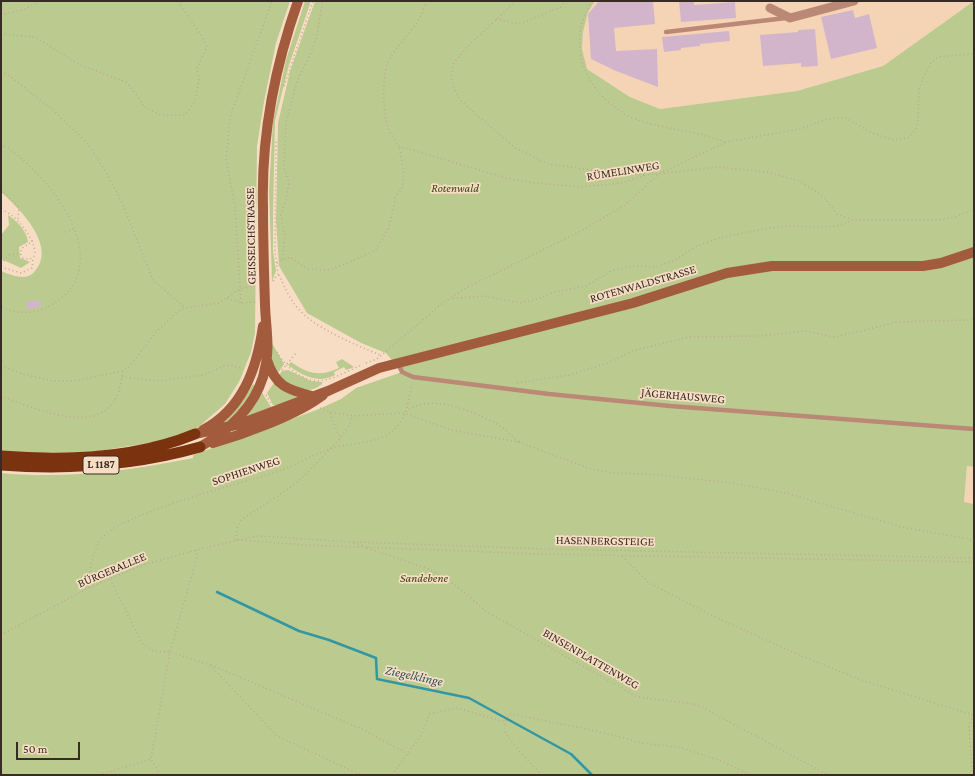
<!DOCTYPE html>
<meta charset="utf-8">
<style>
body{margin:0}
#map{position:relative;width:975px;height:776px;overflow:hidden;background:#f8ddc5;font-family:"Crimson Pro",serif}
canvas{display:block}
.frame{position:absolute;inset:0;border:2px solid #372c23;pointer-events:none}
.scale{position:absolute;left:16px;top:742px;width:64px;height:18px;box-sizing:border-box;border:2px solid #372c23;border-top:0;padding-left:5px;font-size:12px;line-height:14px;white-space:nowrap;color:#372c23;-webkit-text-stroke:3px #f8ddc5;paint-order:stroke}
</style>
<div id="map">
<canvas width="975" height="776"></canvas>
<div class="frame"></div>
<div class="scale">50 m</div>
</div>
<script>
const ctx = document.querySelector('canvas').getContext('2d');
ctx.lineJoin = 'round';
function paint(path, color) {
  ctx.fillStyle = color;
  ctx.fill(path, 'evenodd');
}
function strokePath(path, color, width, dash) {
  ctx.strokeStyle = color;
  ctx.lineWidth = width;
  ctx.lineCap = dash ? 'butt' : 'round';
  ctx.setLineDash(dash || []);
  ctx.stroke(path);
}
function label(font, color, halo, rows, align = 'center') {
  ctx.font = font + ' "Crimson Pro",serif';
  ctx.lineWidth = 3.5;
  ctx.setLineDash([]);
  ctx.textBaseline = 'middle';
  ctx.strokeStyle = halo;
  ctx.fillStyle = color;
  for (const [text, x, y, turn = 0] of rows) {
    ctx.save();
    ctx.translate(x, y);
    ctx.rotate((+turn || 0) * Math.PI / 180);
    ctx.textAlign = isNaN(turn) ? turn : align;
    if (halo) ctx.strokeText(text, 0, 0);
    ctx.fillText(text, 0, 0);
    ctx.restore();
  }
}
paint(new Path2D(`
 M595 1H974L883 66 797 91 660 109 630 97 587 69 581 49 583 32 587 12Z
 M967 466 974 467V504L964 503Z`), '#f5d4b6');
paint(new Path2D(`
 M1 1H290L276 43 264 102 257 146 255 333 251 352 240 380 225 404 195 430 161 441 98 451 44 453 1 451V271C11 275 27 282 35 271 57 246 20 209 1 192Z
 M305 1H311L289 65 275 121 273 214V251L276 271 272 281 269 190 273 122 286 60Z
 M315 1H595L588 12 583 32 582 49 587 69 630 97 660 109 797 91 883 66 974 1V467L967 466 964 502 974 504V775H1V473C65 479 130 471 193 458V455L319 409 341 399 356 388 402 372 386 353 361 343 307 313 279 266 276 221 278 123 290 71Z
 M8 215C17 221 27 231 28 242L19 247 20 258 30 262 21 268 1 259V235L9 225Z
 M272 343 284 364 278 373 272 366Z
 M342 359 354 367 346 370 344 367 334 372 335 375C318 384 303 376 288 365L291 362C308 374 320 377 339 368L336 362Z
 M288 370 311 381 322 382V384C307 397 292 387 278 377L282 371Z
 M274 383 298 397 279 405H273L267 393Z
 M253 384 256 386 234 419 219 425 242 402Z
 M261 391 271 407 245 417Z`), '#bbcb8f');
strokePath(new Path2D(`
 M217 592 299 631 329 640 376 658 377 679 469 698 571 754 592 775`), '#3297a2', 2.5);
paint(new Path2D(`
 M599 1H653L655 24 614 28 616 51 657 49 658 87 616 71 591 59 588 14Z
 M679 1H694V5L735 2 736 18 681 22Z
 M853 10 855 18 869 14 877 48 831 59 821 17Z
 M815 29 818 66 801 67V63L763 66 760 35 798 32V30Z
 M729 31 730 41 700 44V46L681 48V50L664 52 662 37Z
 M40 300 41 307 27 309 26 302Z`), '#d2b5cb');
strokePath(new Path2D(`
 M178 1 180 5
 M426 1C422 23 402 39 390 58 381 71 383 113 388 128 390 134 396 141 399 146L506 178 535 183 580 187 621 183 646 175 718 167 767 172 800 181 824 197 837 214 853 220H938L955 217 974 209
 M516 1 467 47 454 63 451 76 454 88 460 100 515 148 548 164 592 170 644 175
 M592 1C566 43 582 87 623 113 642 125 677 129 699 134 708 136 717 139 725 142
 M1 15 25 9 40 1
 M496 19 519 24 561 7 566 1
 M1 34 35 37 78 64 126 82 136 94 144 107 161 115H184L193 105 196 96 199 79 197 68 207 47 203 38 180 5 181 1
 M1 72 7 74 53 110 87 143 106 172 123 205 153 280 185 308
 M284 86 313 1
 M1 144C48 171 122 265 51 305 35 314 18 315 1 307
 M1 189 19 208 18 219
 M1 210C23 215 51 266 23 258L20 253 22 248 33 241
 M65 232 74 229
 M282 259 285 237 281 215 286 200 289 182 284 168 286 123 297 81 312 50 317 35 323 1
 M277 263 290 257 307 269 328 270 350 262 376 250 389 227 396 196 402 189 404 173 399 146
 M1 264 9 255 20 253
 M1 267 21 273 32 268 33 257
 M279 275C284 285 288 296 295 305 313 328 354 344 380 355
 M273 281 278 274 275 251 276 139
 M227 298 241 303 257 302
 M453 298 484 296 520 303 538 299 554 292 586 286 613 270 634 266 656 267 675 260 697 246 719 238 768 228 785 226 822 227 835 226 852 221
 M241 303 235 206 226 160 230 117 272 1
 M277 352C285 367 306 385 325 380 336 378 351 369 362 365
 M366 363 377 359 439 306 462 290 581 231 624 206 659 174 726 142 800 129 825 120 844 117 872 133 893 140 908 138 915 130 918 123 919 88 930 64 938 57 974 54
 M1 366 26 375 53 381H74L123 371 130 366 156 332 178 311 185 308 219 303 240 289 255 285
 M282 370 296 353
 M122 377 161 381 203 375 224 366 231 365 243 369
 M517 383 569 375 608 363 632 351 688 337 761 336 806 331 833 337 858 332 896 322 970 320 974 317
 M266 395 271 403
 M1 396C28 406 88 433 111 405 120 395 121 382 123 371
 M320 408 330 412 353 416 404 413 451 430 519 442 588 468 613 473 647 474 732 483 786 493 902 527 974 540
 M406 412C427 392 473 411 495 423 504 427 511 436 519 442
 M330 413 340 439
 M236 540 237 528 241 520 288 489 302 478 340 439 349 426 353 416
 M238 540 307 545 541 554 974 562
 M354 543 364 546
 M367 548 429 569 454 584 487 612 636 696C658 701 679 700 700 706L828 775
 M622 556 649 583 713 616 797 654 861 680 973 715
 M110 579 142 643 153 651 170 652 210 665 277 736 361 775
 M88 588C89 573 92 552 101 539 119 514 239 484 273 473 292 467 310 456 329 449 351 442 381 445 397 427 407 415 409 398 412 384
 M1 635 88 588 140 566 196 550 256 536 352 542 548 549 974 558
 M211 665 364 730 408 754
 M99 775 151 759
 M160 775 151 759 170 652 197 557 196 550
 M392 775 422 734 429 714 457 708 505 722
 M542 775C534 766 504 737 504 728 504 724 506 720 508 716L511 714 596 731 642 743 682 748 721 761 751 775
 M972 775 969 727 974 711`), '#bda793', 1.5, [1, 3]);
strokePath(new Path2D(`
 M666 32 786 18
 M398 363 402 372 413 377 549 394 670 406 974 429`), '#ba8874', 4.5);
strokePath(new Path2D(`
 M770 8 790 18 854 1`), '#ba8874', 9);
strokePath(new Path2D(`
 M267 360C275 386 288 390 312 396
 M203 430C243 409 257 368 263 326
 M195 434 240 424 328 391 379 368 633 303 727 273 772 266H923L941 263 974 252
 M213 443C244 434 297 415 323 395
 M200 447C228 431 253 409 263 377 271 349 266 332 265 305 264 273 263 241 263 208 261 136 274 69 298 1`), '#a25b3d', 10);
strokePath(new Path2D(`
 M1 456C64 461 137 458 195 434
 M1 465C67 470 136 465 200 447`), '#7b330f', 11);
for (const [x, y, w] of [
 [101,465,36]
]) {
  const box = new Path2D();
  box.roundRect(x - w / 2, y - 9, w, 18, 3);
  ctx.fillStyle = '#f8ddc5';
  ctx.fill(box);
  strokePath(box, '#372c23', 1);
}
label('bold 11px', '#372c23', null, [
 ["L 1187",101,465]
]);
label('12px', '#372c23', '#f8ddc5', [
 ["RÜMELINWEG",623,171,-9],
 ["GEISSEICHSTRASSE",251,236,-91],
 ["ROTENWALDSTRASSE",643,284,-16],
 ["JÄGERHAUSWEG",683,396,5],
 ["SOPHIENWEG",246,471,-18],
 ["HASENBERGSTEIGE",605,541,1],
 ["BÜRGERALLEE",112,570,-23],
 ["BINSENPLATTENWEG",591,659,30]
]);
label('italic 12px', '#37410f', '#f8ddc5', [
 ["Rotenwald",455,188],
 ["Sandebene",424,578]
]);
label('italic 13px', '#275358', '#f8ddc5', [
 ["Ziegelklinge",414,676,12]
]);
</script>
